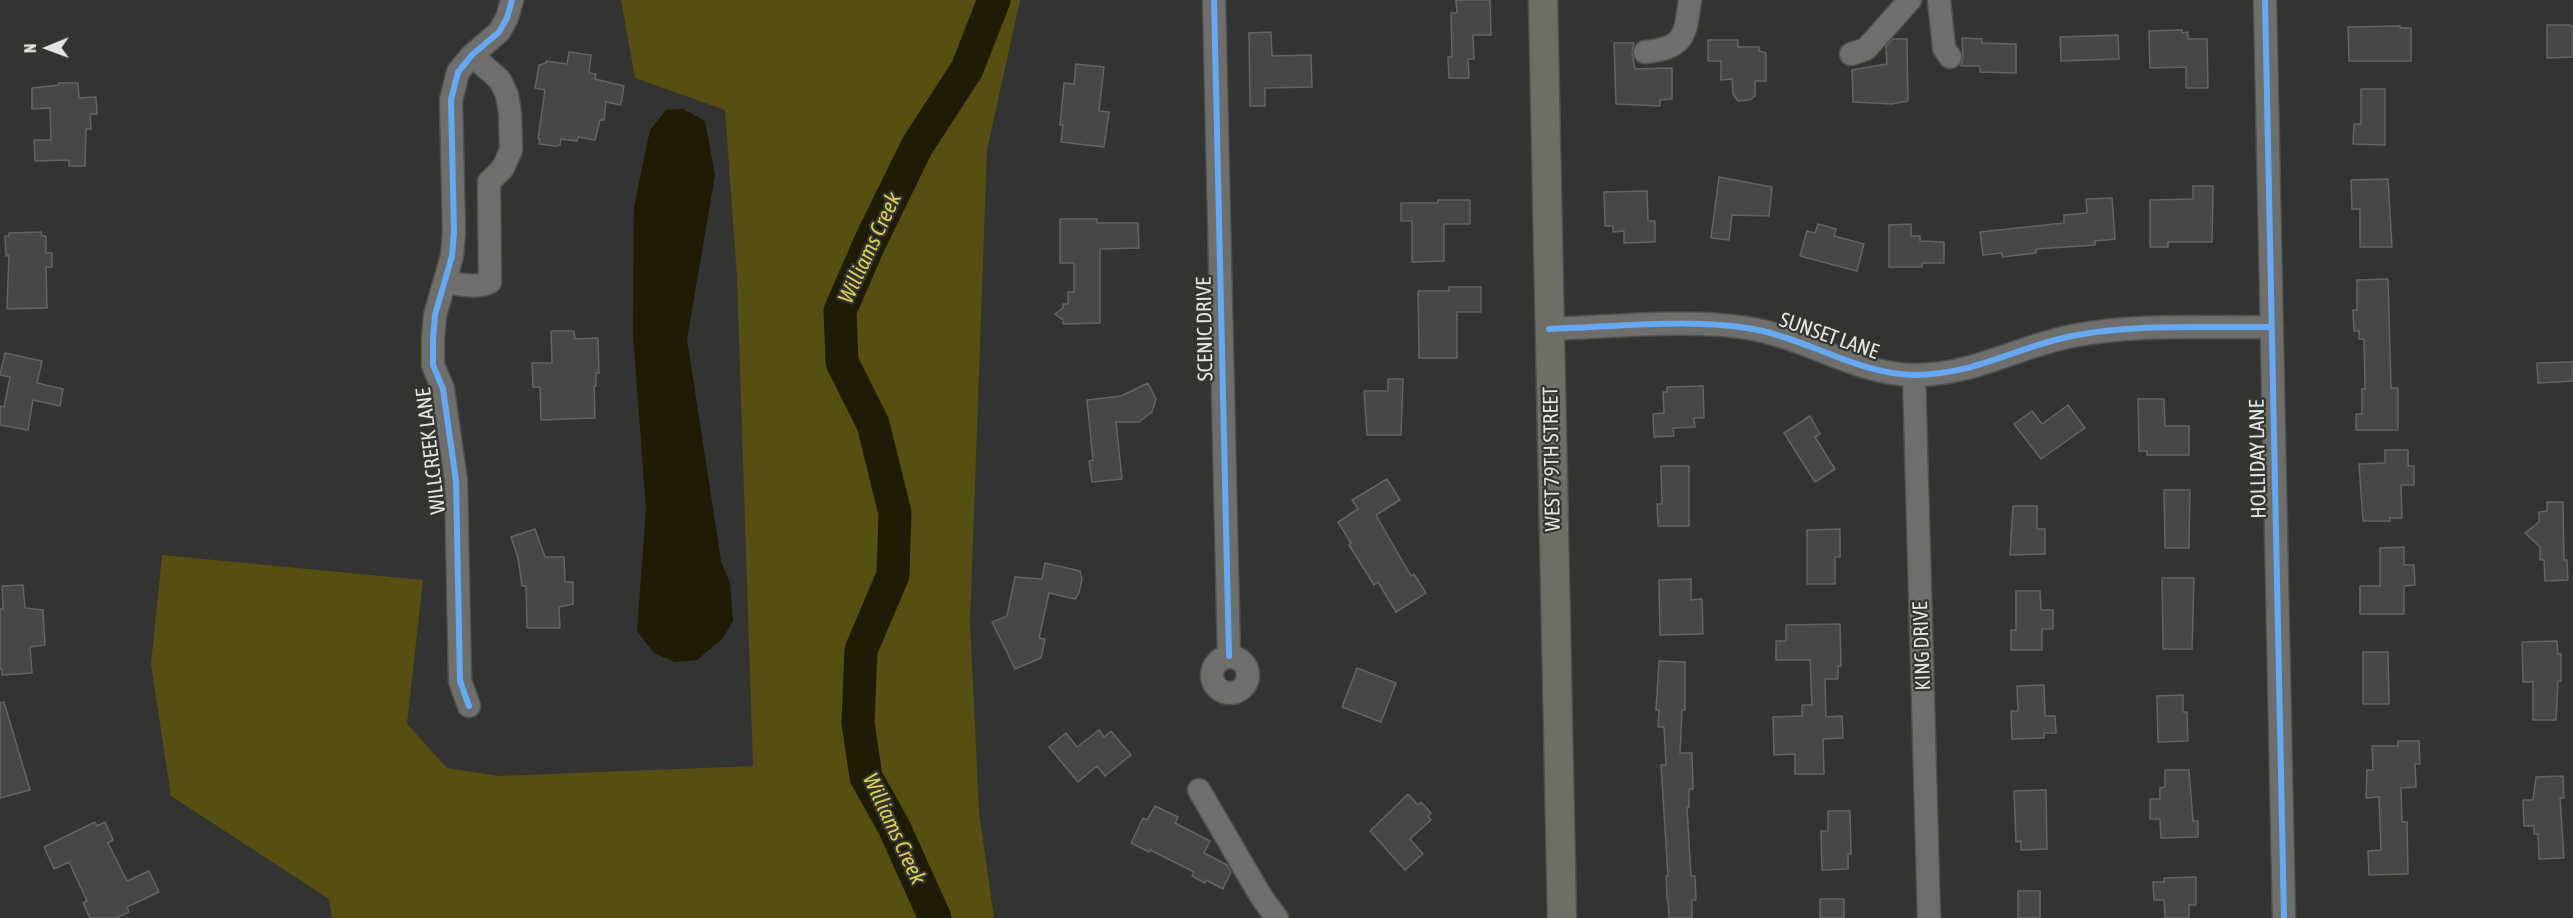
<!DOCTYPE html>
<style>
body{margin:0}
#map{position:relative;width:2573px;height:918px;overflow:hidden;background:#333331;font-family:"Asap Condensed",sans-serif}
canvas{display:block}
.north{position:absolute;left:18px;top:18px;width:60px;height:60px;-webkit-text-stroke:4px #343430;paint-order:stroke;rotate:269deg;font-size:16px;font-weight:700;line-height:24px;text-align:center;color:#e4e4e2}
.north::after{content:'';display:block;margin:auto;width:21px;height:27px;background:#e4e4e2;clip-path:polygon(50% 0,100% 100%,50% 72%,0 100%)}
</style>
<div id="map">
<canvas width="2573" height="918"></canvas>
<div class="north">N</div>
</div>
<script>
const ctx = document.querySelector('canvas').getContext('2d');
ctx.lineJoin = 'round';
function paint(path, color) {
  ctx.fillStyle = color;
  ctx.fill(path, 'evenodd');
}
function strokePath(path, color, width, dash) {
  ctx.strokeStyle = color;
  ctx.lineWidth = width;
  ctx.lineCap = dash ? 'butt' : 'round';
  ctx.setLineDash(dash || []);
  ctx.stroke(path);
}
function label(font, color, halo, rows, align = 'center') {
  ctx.font = font + ' "Asap Condensed",sans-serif';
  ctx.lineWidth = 4.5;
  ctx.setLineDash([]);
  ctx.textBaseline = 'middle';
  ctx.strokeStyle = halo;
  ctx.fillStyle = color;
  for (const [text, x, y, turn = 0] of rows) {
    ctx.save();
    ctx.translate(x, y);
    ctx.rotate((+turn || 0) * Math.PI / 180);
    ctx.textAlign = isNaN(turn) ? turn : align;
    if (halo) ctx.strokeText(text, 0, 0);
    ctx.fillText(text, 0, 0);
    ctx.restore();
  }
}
paint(new Path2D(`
 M621 0H1020L987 150 970 622 979 812 994 918H332L329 899 171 796 151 664 162 555 423 580 407 724 447 768 499 776 753 766 737 278 725 110 635 78Z`), '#564f12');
paint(new Path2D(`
 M683 109 705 121 715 175 687 339 721 561 730 583 733 621 722 639 697 660 675 662 654 653 637 631 646 509 633 333 634 207 650 130 666 110Z`), '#1f1b04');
strokePath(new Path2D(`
 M935 918 894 827 866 777 858 723 861 650 893 575 895 513 873 424 842 362 840 311 870 242 917 146 967 69 994 0`), '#1f1b04', 33);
const building = new Path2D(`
 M1456 0H1490L1491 35H1473L1474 59H1468L1469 78H1449L1448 57H1452L1451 13H1457Z
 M2547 25H2570L2573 27V57L2547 58Z
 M2400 26V28H2411V61H2349L2348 27Z
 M2182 30V33L2188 32V39H2207L2208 88H2186V67L2150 68 2149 31Z
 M1271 32 1272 56 1311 55 1312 87 1265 88V106H1250L1249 33Z
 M2118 35 2119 59 2061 61 2060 37Z
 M1962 38 1982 39V43L2016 44V73L1980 72V66H1961L1963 57Z
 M1893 39H1907L1908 101 1892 104 1853 102 1852 70 1887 64 1886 46Z
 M1708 40H1738V47H1759V51L1766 53V81H1755V96L1750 100 1738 101 1733 94 1732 79 1721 80V61H1708Z
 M1614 43H1634L1632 53 1635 69 1672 68V99L1660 100V106L1616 104Z
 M569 52 591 55 589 73 596 74 595 79 624 86 621 105 606 102 604 120H600L595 140 578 137 577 141 561 139 560 145 555 146 539 144 540 139H538L545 90 535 88 539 65 546 63V61L567 64Z
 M1076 64 1104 67 1099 111 1109 112 1104 147 1061 142 1063 125H1060L1064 83 1074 84Z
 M59 83H78L79 98 96 97 97 114H90L91 129H86L85 166H69V160L35 161 34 140H51L50 108 32 109V88L59 85Z
 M2361 89H2385V145L2353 144 2354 124H2361Z
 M1719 177 1772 187 1769 216 1732 215 1729 240 1711 238Z
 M2388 179 2392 247H2360V209H2352L2351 180Z
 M2193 186H2213L2212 242H2168V247H2150V200L2193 199Z
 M1647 191 1648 221H1655V242L1624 243V231L1613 232V226H1605L1604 192Z
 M2112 198 2115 239 2095 241V245L2036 249V253L2002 257V253L1983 255 1980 232 2064 223V215L2087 213 2086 199Z
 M1438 200H1470V224H1444V261L1412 262V221H1401V203H1438Z
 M1060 219H1097V223H1138L1139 248 1100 249V323L1063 324V320L1055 314 1063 308V304H1068V292H1074V263H1060Z
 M1818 224 1836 229 1834 236 1864 244 1857 271 1800 256 1807 231 1815 233Z
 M1911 224V236H1920V241L1944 242V263H1922V267H1889V225Z
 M41 232 42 236H46V253H52V267H46L47 308 7 309 9 255 6 256 5 236H9V233Z
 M2388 279 2391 388H2398V430H2356V414H2362V389H2365L2364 339H2359V331H2354L2353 310H2357V280Z
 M1449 287H1481V312H1457V358H1419L1418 291H1449Z
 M551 331H574L575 339 598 338 599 373H596V386H594L595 418 541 420 540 387H533L532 363H552Z
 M5 353 42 361 37 383 63 389 60 406 33 400 28 430 0 425V406L4 407 10 377 0 375Z
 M2573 362V381L2538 383 2537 363Z
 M1388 379H1403L1401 435H1367L1364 391H1388Z
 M1148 383 1156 399 1152 412 1139 422H1116L1122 479 1092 482 1089 461 1093 460 1087 400 1121 396Z
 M1703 386 1704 418H1694L1695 427 1673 428 1674 436 1654 437 1653 414 1664 413 1663 392H1667V387Z
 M2138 399H2164L2165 426H2189V455H2147V451H2139Z
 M2068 405 2085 428 2041 459 2014 424 2032 411 2042 424Z
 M1810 416 1820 434 1815 437 1835 469 1815 482 1784 433Z
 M2385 450H2408V466H2414V485H2401L2402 518H2390V521H2363L2359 464 2385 463Z
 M1661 466H1689V526H1658L1657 504H1662Z
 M1387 479 1400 500 1376 515 1411 576 1414 574 1426 593 1396 612 1378 582 1374 585 1349 545 1351 543 1338 522 1358 509 1352 500Z
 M2164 490H2190L2189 548H2165Z
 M2547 502H2563L2564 560H2567L2568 580 2545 581 2544 560H2540V547L2525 533 2539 522V512L2547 511Z
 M2013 506H2037V529H2045V554L2010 555Z
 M535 529 545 557H564L565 582H573V604L559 607 560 628H527L526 586H522L518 558 511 537Z
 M1840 529V557H1835V584H1807V530Z
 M2404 547V565H2414L2415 585 2404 586V614H2360V586H2380V548Z
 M1045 563 1080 571 1082 579 1079 593 1075 599 1049 593 1039 638 1045 639 1041 658 1015 669 992 622 1007 616 1015 577 1042 579Z
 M2162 578H2194L2192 649H2163Z
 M1691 579V600L1702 599 1703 634 1660 635 1659 580Z
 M23 585 25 608 43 610 45 645 30 647 32 673 2 675V669H0V609H3L2 586Z
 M2016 591H2040L2041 610H2053V629H2042V650H2011V630H2016Z
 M1840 624 1841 666H1838V679H1825L1826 717 1842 716 1843 738 1823 739 1824 774H1795V754L1774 755 1773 717 1802 716V705H1812L1810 660H1776V641H1786V625Z
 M2557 641 2558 654H2561V681H2558L2556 720H2533V682H2523L2522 642Z
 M2363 652H2388L2389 704H2363Z
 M1659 661 1685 662V710H1682L1680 753H1692L1693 789H1689V807L1687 808 1691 876H1695L1696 900H1692V918H1669L1668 899H1667L1666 876H1668L1661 765H1666L1664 727H1658L1659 710H1656Z
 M1357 668 1396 683 1381 722 1342 707Z
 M2044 685 2045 716H2055L2056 733H2044V738L2012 739 2011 711H2018L2017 686Z
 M2183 695V712H2187L2188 741 2158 742 2157 696Z
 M4 702 30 790 0 798V703Z
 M1099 730 1104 737 1111 731 1131 755 1105 776 1097 766 1078 782 1049 747 1066 733 1077 747Z
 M2398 741H2419L2420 764H2415L2416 787 2401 788 2402 822H2407L2408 874 2369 875 2368 851 2381 850 2379 797 2366 798 2367 770H2373L2372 746H2398Z
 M2165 770H2189L2193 821H2198V837L2161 838 2160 819H2150V799H2160V788L2165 787Z
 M2563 776 2564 798H2560L2564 858 2539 859 2538 834H2534V826H2524L2523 800H2533L2536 777Z
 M2046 790 2047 849 2021 850V841L2016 842 2014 791Z
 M1408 794 1418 805 1421 802 1431 813 1428 816 1431 820 1410 839 1423 854 1405 870 1370 831Z
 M1155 806 1178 817 1175 823 1210 841 1204 853 1227 865 1231 872 1223 889 1206 880 1205 883 1192 876 1194 872 1150 850 1149 852 1131 843 1143 818 1147 820Z
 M1828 811H1850L1851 854H1848V869L1822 870 1821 831H1828Z
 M95 822 97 826 105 822 113 840 108 843 127 881 149 871 159 892 127 907 129 912 116 918H90L83 903 87 901 69 862 54 869 44 847Z
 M2196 877V905H2189V918H2165L2164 900H2154L2153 882H2164V878Z
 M2018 891H2040V918H2018Z
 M1820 899H1844V918H1820Z`);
paint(building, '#474745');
strokePath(building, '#646463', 1.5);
const minor = new Path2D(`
 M1214 0 1229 656
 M1939 0 1944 48 1950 57
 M2265 0 2284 918
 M1645 52C1685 48 1685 36 1690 0
 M1851 54 1866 49 1910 0
 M445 282C458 284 478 289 490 282L489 182 503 168 511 150 510 113 507 95 500 80 472 55
 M1549 329C1614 327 1695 317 1758 330 1812 341 1858 374 1914 375 1975 375 2016 347 2072 336 2137 323 2206 328 2272 327
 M1914 375 1929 918
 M1212 675a18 18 0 1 1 36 0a18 18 0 1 1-36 0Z
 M469 706 460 681 456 481 443 389 433 365V340L435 315 452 256 454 232 451 100 458 72 472 55 499 32 507 18 512 0
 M1199 790 1262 898 1277 918`);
const major = new Path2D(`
 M1543 0 1562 918`);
strokePath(minor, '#50504e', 25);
strokePath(major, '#50504e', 31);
strokePath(minor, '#6e6e6c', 22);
strokePath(major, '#6e6e67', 28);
strokePath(new Path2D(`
 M1214 0 1229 656
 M2265 0 2284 918
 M1549 329C1614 327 1695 317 1758 330 1812 341 1858 374 1914 375 1975 375 2016 347 2072 336 2137 323 2206 328 2272 327
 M469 706 460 681 456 481 443 389 433 365V340L435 315 452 256 454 232 451 100 458 72 472 55 499 32 507 18 512 0`), '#66a8f1', 6);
label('21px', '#e4e4e2', '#343430', [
 ["SCENIC DRIVE",1205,329,-91],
 ["SUNSET LANE",1829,336,19],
 ["WILLCREEK LANE",431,451,-97],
 ["WEST 79TH STREET",1552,459,-91],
 ["HOLLIDAY LANE",2258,459,-91],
 ["KING DRIVE",1922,646,-92]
]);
label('italic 22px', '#dcce52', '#343430', [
 ["Williams Creek",870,248,-65],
 ["Williams Creek",894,829,65]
]);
</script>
